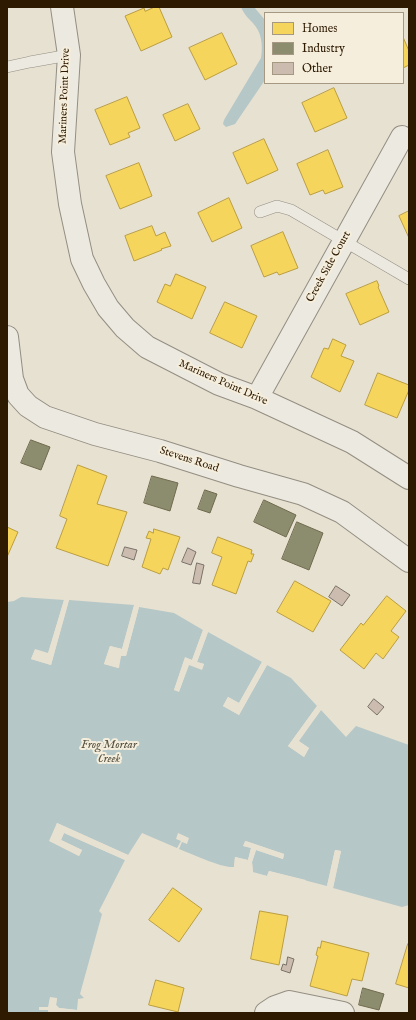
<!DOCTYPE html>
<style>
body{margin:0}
#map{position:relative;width:416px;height:1020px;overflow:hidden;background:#e7e1d2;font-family:"IM FELL English",serif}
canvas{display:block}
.frame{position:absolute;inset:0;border:8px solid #2e1a00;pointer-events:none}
.legend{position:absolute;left:264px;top:12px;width:140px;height:72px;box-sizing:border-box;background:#f5eedc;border:1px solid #a59984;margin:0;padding:5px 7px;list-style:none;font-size:12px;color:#2e1a00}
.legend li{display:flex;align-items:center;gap:8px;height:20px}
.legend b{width:20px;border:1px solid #a59984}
</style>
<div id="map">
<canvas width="416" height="1020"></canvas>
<div class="frame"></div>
<ul class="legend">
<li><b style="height:11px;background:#f6d55c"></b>Homes</li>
<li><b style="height:11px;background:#8c8c6e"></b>Industry</li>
<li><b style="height:11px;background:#ccbcb0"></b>Other</li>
</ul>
</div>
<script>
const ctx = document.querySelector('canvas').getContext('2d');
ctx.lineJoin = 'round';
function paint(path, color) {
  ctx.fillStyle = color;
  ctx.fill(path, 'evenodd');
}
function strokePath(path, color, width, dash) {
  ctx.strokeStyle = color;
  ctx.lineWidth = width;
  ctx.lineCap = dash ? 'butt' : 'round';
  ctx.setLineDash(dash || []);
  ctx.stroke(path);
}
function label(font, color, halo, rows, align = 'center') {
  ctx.font = font + ' "IM FELL English",serif';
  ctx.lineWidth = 4;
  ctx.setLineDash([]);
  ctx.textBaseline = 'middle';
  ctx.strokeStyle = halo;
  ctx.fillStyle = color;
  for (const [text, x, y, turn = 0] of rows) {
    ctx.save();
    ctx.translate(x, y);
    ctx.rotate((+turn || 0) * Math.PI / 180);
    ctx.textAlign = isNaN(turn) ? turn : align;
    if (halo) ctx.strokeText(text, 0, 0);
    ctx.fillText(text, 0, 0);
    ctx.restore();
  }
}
paint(new Path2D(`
 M241 7H254L265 20V80L235 124 226 127 223 124 224 120 261 58C263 45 262 32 252 22 247 17 244 14 241 7Z
 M21 597 64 600 48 654 35 650 31 659 51 665 69 600 134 605 122 649 110 646 104 664 118 668 121 655 126 656 139 607 174 613 203 630 192 660 185 658 174 690 179 691 189 664 202 669 204 664 197 662 208 632 262 662 239 703 228 697 223 706 239 715 267 665 291 678 317 706 288 746 304 757 309 748 298 741 321 710 346 737 356 726 409 745V905L402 907 333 888 341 851 335 850 327 886 269 871 267 876 253 872 252 862 256 850 283 859 284 854 246 841 244 846 251 848 248 860 235 857 234 867C221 868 192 854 179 849L182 842 187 844 189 838 178 833 176 839 181 841 177 848 142 833 128 855 57 823 50 841 79 856 82 850 61 840 64 833 125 860 99 911 102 914 80 994 84 998 78 999 77 1010 59 1008 56 1005 57 998H50L49 1008 39 1007V1009L48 1010V1013H7V602L14 601Z`), '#b5c7c6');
paint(new Path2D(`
 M64 600H66L50 654 48 655 36 652 34 658 49 662 67 600H69L51 665 31 659 35 649 48 653Z
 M134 606H136L124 650 122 651 111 649 107 663 117 666 120 654H125L137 606 139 607 126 656H121L119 668 104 664 110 646 122 649Z
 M203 630 205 631 194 661 192 662 186 660 176 688 178 689 187 663 201 667V665L196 663 195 661 207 631 208 632 197 662 204 664 202 670 189 665 179 692 174 690 185 657 192 660Z
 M262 662 264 663 241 704 238 705 229 700 226 705 238 712 266 664 267 665 239 715 223 706 228 697 239 703Z
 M317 706 318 708 291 746 303 754 307 748 297 742 296 740 320 709 321 710 299 741 309 748 304 757 288 746Z
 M57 823 128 855 127 857 58 826 52 840 78 853 79 851 59 842 62 832 126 858 125 860 64 833 61 840 82 850 79 856 49 841Z
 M245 841 284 854 283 859 256 850 252 862 253 873 267 876 269 871 306 880 305 882 270 873 267 878 251 874 250 862 255 849 282 857V855L247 844 246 845 253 848 250 861 237 860 235 869H228L234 867 235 857 248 860 251 848 243 846Z
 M335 850 341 851 333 888 331 887 338 853H337L329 887 327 886Z
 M50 997 57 998 56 1005 59 1008 77 1010V1012L66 1011 69 1013H55L58 1010 54 1005 55 1000 52 999 50 1013H48V1010H39V1007H48Z`), '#e7e1d2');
const homes = new Path2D(`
 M155 7H159L172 37 141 51 125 16 144 8 145 11Z
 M222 33 237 64 205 80 189 48Z
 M403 37 409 51V65L403 68Z
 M334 88 347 118 315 132 302 103Z
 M127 97 140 128 128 133 130 137 110 145 95 110Z
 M188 104 200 129 175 141 163 115Z
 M264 139 278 170 247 184 233 153Z
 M328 150 343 187 325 194 323 190 310 195 297 164Z
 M139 163 152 196 120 209 106 176Z
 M229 198 242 228 212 242 198 213Z
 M409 211V238L399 216Z
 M152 226 156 236 165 232 171 246 161 249 162 250 134 261 125 236Z
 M283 232 298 268 279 275 277 272 264 277 251 246Z
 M176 274 206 287 192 319 157 302 165 284 170 286Z
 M377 281 379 286 378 287 389 312 360 325 346 294Z
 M225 302 257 316 242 348 210 333Z
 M333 339 346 345 341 356 354 361 340 392 311 377 324 348 328 349Z
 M378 373 409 385V390L397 418 365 405Z
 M78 465 107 476 97 504 127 512 108 566 56 548 67 519 60 516Z
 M7 527 18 532 7 557Z
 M154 529 180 537 168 570 163 568 160 574 142 567 151 539 146 538 149 531 153 533Z
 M218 537 252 550 251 554H254L251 562 248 561 236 594 212 585 222 557 212 553Z
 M295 581 331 601 313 632 277 612Z
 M387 596 406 611 391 631 399 637 383 659 376 653 364 669 340 650 361 623 363 625Z
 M173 888 202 909 179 942 149 920Z
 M260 911 288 916 279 965 251 959Z
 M322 941 369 953 362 981 352 979 347 996 310 986 318 956 316 955 318 947 320 948Z
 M408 944 409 945V988L396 984Z
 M156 980 184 988 178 1012 149 1005Z`);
paint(homes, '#f6d55c');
strokePath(homes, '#ba9d40', 1);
const industry = new Path2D(`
 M31 440 50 447 41 470 21 463Z
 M152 476 178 483 170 511 144 503Z
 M205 490 217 494 210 513 198 509Z
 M264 500 296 515 286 537 254 522Z
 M297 522 323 533 309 570 282 559Z
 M363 988 384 994 379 1010 359 1005Z`);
paint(industry, '#8c8c6e');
strokePath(industry, '#706a4d', 1);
const building = new Path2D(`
 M125 547 137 550 134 560 122 556Z
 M188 548 196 552 191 565 182 562Z
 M197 563 204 565 200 584 193 583Z
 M336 586 350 595 342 606 329 597Z
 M374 699 384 707 377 715 368 707Z
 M288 957 294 959 290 973 281 970 283 964 286 965Z`);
paint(building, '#ccbcb0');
strokePath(building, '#797267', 1);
const lane = new Path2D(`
 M7 67 30 62 69 55
 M260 212 277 206 291 210 409 279`);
const street = new Path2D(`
 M62 7 69 55 63 152 70 204 82 259 94 284 108 308 125 328 147 347 219 384 257 398 352 442 409 478
 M7 337 12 379 18 395 28 406 45 417 95 434 160 451 239 476 303 494 342 512 409 561
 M257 398 402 137
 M266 1013 275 1007 289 1002 343 1013`);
strokePath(lane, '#948e82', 12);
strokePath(street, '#948e82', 24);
strokePath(lane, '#ece9e1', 11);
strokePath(street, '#ece9e1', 22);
label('11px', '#2e1a00', '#f5eedc', [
 ["Mariners Point Drive",65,96,-88],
 ["Creek Side Court",329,267,-61],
 ["Mariners Point Drive",223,383,24],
 ["Stevens Road",189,460,18]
]);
label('italic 12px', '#565344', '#f5eedc', [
 ["Frog Mortar",109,746],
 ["Creek",109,760]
]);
</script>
